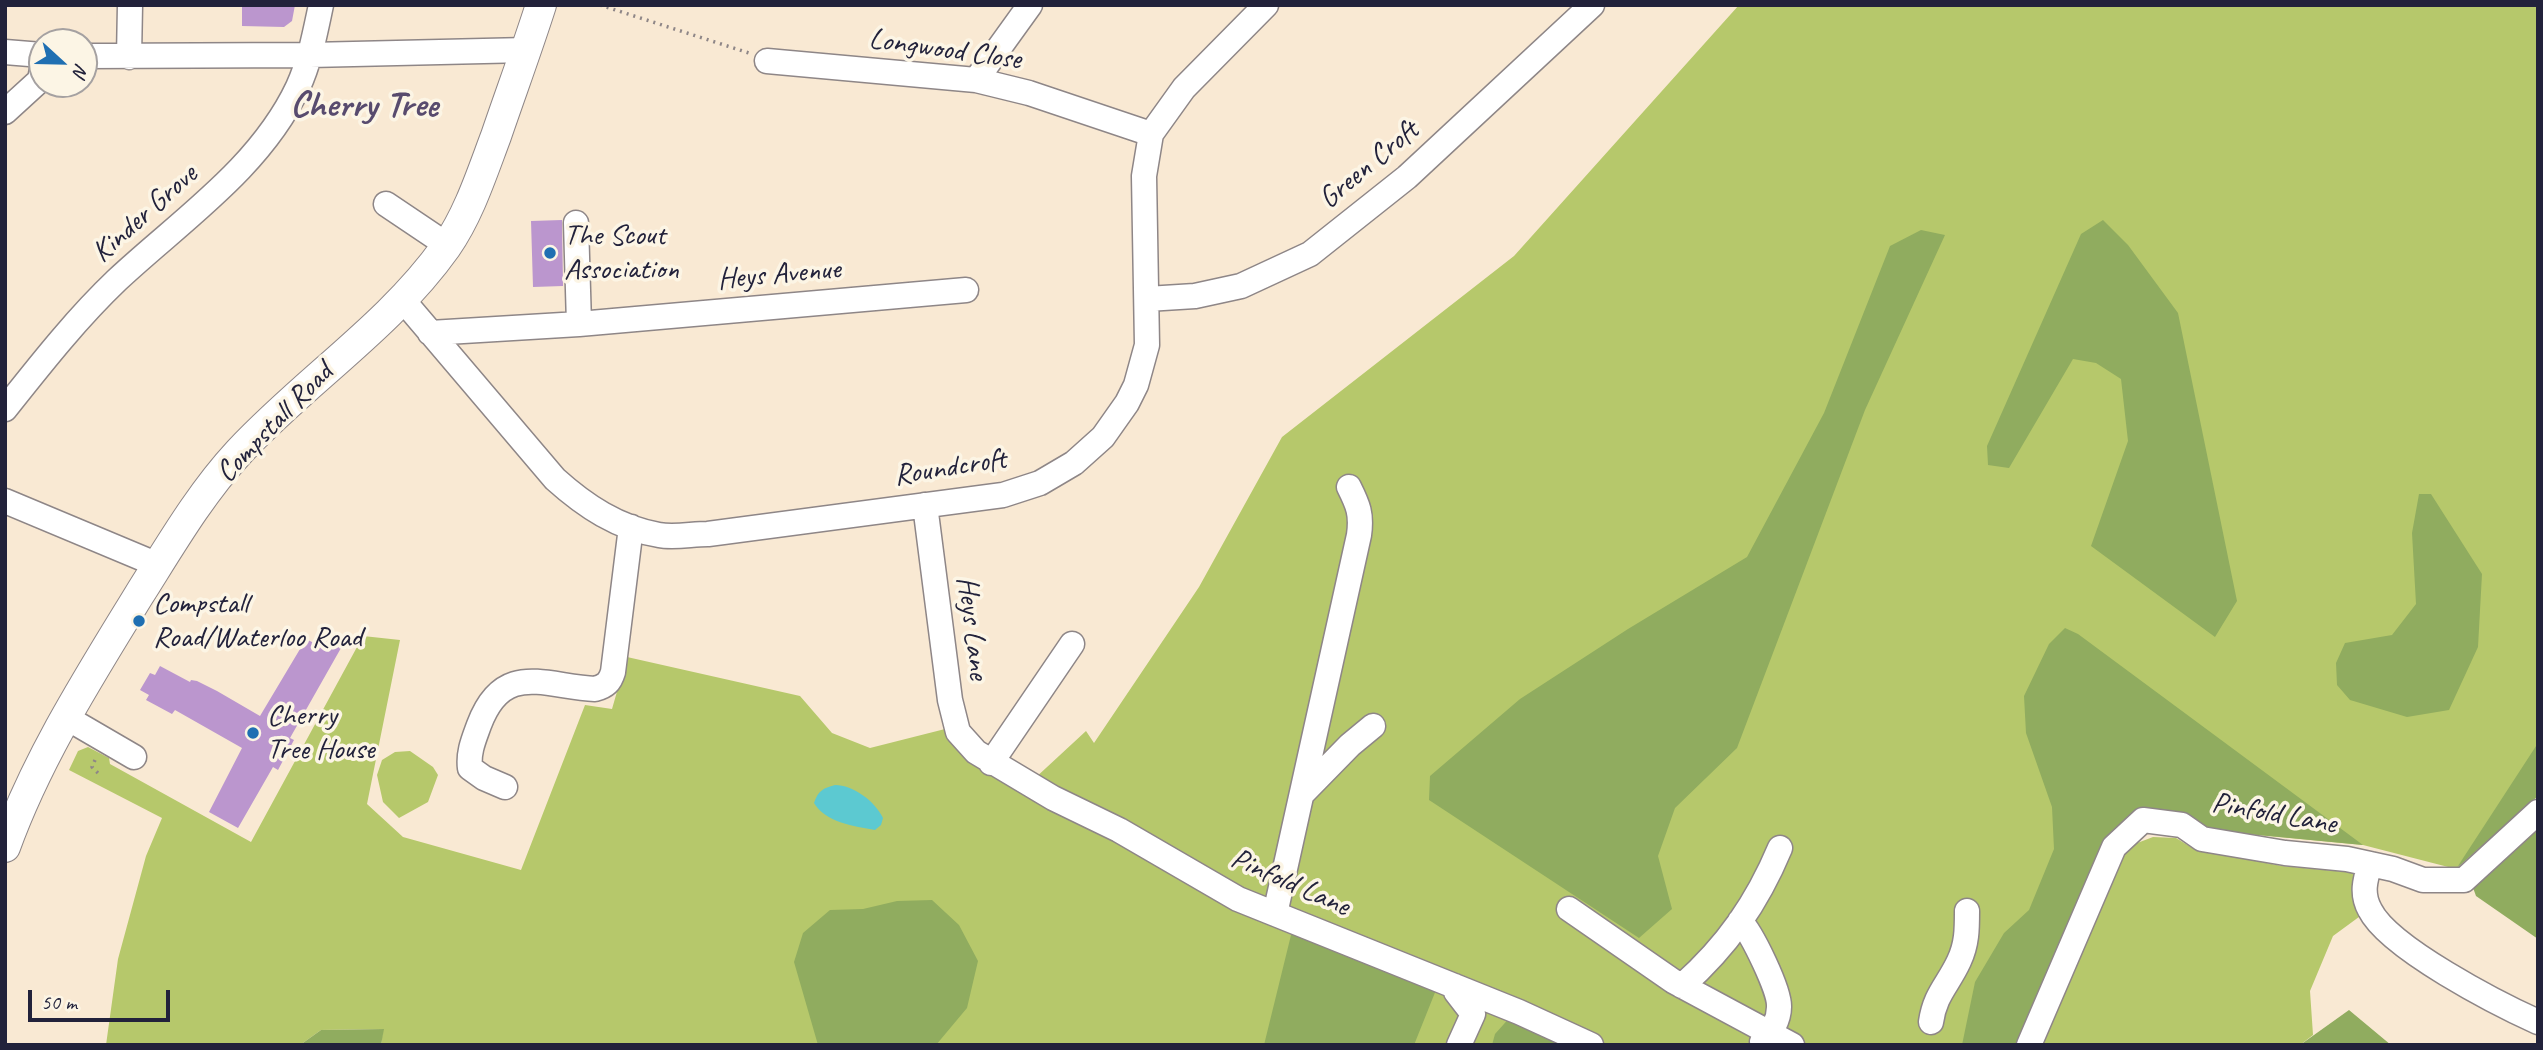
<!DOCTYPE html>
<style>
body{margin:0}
#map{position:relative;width:2543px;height:1050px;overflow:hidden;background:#f9e9d3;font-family:Caveat,sans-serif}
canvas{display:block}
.frame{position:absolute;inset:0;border:7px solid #22223b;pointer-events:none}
.north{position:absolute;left:28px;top:28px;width:70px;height:70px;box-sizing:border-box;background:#fcf5e5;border:2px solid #a5a1a1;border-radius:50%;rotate:112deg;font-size:19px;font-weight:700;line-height:28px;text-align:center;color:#22223b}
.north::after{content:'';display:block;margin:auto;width:24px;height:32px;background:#1f6fb2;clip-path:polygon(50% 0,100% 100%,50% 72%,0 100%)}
.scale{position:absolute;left:28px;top:990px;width:142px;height:32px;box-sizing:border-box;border:4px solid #22223b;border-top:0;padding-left:9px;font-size:21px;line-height:24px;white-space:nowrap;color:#22223b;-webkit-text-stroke:5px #fcf5e5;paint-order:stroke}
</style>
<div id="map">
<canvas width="2543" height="1050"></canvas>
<div class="frame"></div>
<div class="north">N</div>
<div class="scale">50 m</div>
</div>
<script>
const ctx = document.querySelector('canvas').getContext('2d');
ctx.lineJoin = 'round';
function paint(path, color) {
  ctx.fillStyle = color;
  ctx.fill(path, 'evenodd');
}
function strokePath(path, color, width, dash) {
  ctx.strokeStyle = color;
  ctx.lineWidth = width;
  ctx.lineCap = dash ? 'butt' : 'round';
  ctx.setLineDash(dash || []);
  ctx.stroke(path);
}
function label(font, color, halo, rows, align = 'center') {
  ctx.font = font + ' Caveat,sans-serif';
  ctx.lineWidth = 7;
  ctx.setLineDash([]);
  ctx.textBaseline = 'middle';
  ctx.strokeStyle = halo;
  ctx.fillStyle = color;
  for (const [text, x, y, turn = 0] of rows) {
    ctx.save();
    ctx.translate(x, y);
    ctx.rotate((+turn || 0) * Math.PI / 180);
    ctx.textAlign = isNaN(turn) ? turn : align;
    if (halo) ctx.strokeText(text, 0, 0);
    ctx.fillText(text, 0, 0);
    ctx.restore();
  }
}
paint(new Path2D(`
 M1739 5H2538V758L2456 869 2363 845 2206 830 2144 810 2021 1045H381L383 1029 321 1030 300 1045H106L118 959 146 856 162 818 69 770 78 751 88 747 109 758 110 764 251 842 363 636 400 640 367 804 403 837 521 870 585 705 612 709 627 657 800 696 832 733 870 748 949 728 1033 780 1086 731 1094 743 1199 587 1282 437 1514 256Z
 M410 751 433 767 438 775 428 802 399 818 383 802 377 775 382 760 395 752Z
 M2153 837 2176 838 2194 849 2282 866 2358 873 2363 914 2333 936 2310 991 2313 1035 2300 1045H2040L2118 863 2132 845Z`), '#b6c86b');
paint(new Path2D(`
 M2103 220 2128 245 2178 313 2237 601 2215 637 2091 546 2128 441 2121 379 2096 363 2073 359 2009 468 1988 465 1987 446 2081 234Z
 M1921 230 1945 235 1865 410 1737 748 1675 808 1658 856 1672 909 1639 938 1429 800 1430 776 1520 699 1628 629 1747 557 1824 413 1890 246Z
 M2419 494H2431L2482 574 2478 647 2449 710 2407 717 2350 700 2337 685 2336 663 2345 643 2392 635 2416 604 2412 533Z
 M2065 628 2078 634 2363 845 2206 830 2144 810 2021 1045H1962L1975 982 2004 933 2029 910 2054 849 2052 807 2026 733 2024 696 2049 644Z
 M2538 743V796L2456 869Z
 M2538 820V939L2476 896 2471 882Z
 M932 900 959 925 978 961 967 1008 936 1045H818L794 962 803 933 830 910 863 909 897 901Z
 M1292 931 1438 985 1414 1045H1264Z
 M2349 1010 2391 1045H2300Z
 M1512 1015 1580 1045H1492L1495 1034Z
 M384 1029 381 1045H300L321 1030Z`), '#90ac5f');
paint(new Path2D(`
 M835 785C853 785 875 801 883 818L881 825 875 830C854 826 826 823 814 803 818 791 823 788 835 785Z`), '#5cc9d1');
paint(new Path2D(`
 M242 5H295L292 21 284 27 242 26Z
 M562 220 563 286 533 287 531 221Z
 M306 639 318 645 321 639 341 648 290 738 294 740 278 770 273 767 238 828 209 812 242 748 175 710 172 714 146 700 149 695 140 690 150 673 155 675 160 666 190 682 191 680 197 681 217 691 260 716Z`), '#bb96ce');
const minor = new Path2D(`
 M5 52 42 55
 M84 56 310 55 527 50
 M129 57 130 5
 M767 61 976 80 1029 93 1151 134
 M976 80 1030 5
 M5 112 40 80 42 69
 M386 204 447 245
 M576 223 579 324
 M402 299 555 479C585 506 618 528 659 535 674 538 692 534 708 534L1003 495 1040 483 1074 463 1103 437 1127 403 1136 385 1147 345 1144 176 1151 134 1184 88 1266 5
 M1147 299 1195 296 1241 286 1310 254 1407 177 1592 5
 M430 333 579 324 966 290
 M5 409C40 365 76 319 117 280 180 221 260 168 298 87 310 61 315 33 321 5
 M5 501 158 565
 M925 505 950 700 958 732 976 752 1053 798 1119 830 1238 899 1519 1012 1591 1045
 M67 718 134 757
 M991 763 1072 644
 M505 787 484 778 470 768C468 752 474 739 479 725 503 661 543 686 595 689 606 686 610 682 613 672L631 527
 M1302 794 1350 745 1373 726
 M2370 864C2365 880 2361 894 2370 910 2389 948 2498 1004 2538 1022
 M1569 909 1673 981 1792 1045
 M1275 914 1359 535C1362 514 1358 505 1349 487
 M1740 921C1752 933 1780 991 1779 1007 1779 1020 1771 1033 1762 1042
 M1455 986 1456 992 1473 1014 1459 1045
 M1682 986C1727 946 1757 903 1780 848
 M1931 1022C1935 994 1948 985 1959 961 1967 944 1967 929 1967 911
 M2029 1045 2114 847 2143 820 2182 825 2202 839 2285 853 2347 859 2393 869 2423 880H2464L2538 812`);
const major = new Path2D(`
 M5 847C37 758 90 675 139 595 170 546 200 494 239 452 305 381 390 326 446 247 469 214 482 173 496 136 511 92 527 49 541 5`);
strokePath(minor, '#8e8687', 27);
strokePath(major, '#8e8687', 32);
strokePath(new Path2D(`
 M600 5 749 53
 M95 760 92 767 101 776`), '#8e8687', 3.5, [2, 5]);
strokePath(minor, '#fff', 24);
strokePath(major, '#fff', 30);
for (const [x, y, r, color] of [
 [550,253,7,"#1f6fb2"],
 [139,621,7,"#1f6fb2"],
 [253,733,7,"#1f6fb2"]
]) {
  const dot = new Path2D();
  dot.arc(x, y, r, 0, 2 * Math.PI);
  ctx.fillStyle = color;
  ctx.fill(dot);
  strokePath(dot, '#fcf5e5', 2.5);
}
label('30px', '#22223b', '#fcf5e5', [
 ["Longwood Close",945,50,8],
 ["Green Croft",1369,165,-40],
 ["Kinder Grove",145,214,-42],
 ["Heys Avenue",779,275,-5],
 ["Compstall Road",275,423,-46],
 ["Roundcroft",950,468,-9],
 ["Heys Lane",972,628,83],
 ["Pinfold Lane",2274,814,10],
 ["Pinfold Lane",1290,883,24]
]);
label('30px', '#22223b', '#fcf5e5', [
 ["The Scout",564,236],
 ["Association",564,270],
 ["Compstall",153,604],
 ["Road/Waterloo Road",153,638],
 ["Cherry",267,716],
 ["Tree House",267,750]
], 'left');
label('bold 37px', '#584b6e', '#fcf5e5', [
 ["Cherry Tree",364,106]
]);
</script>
